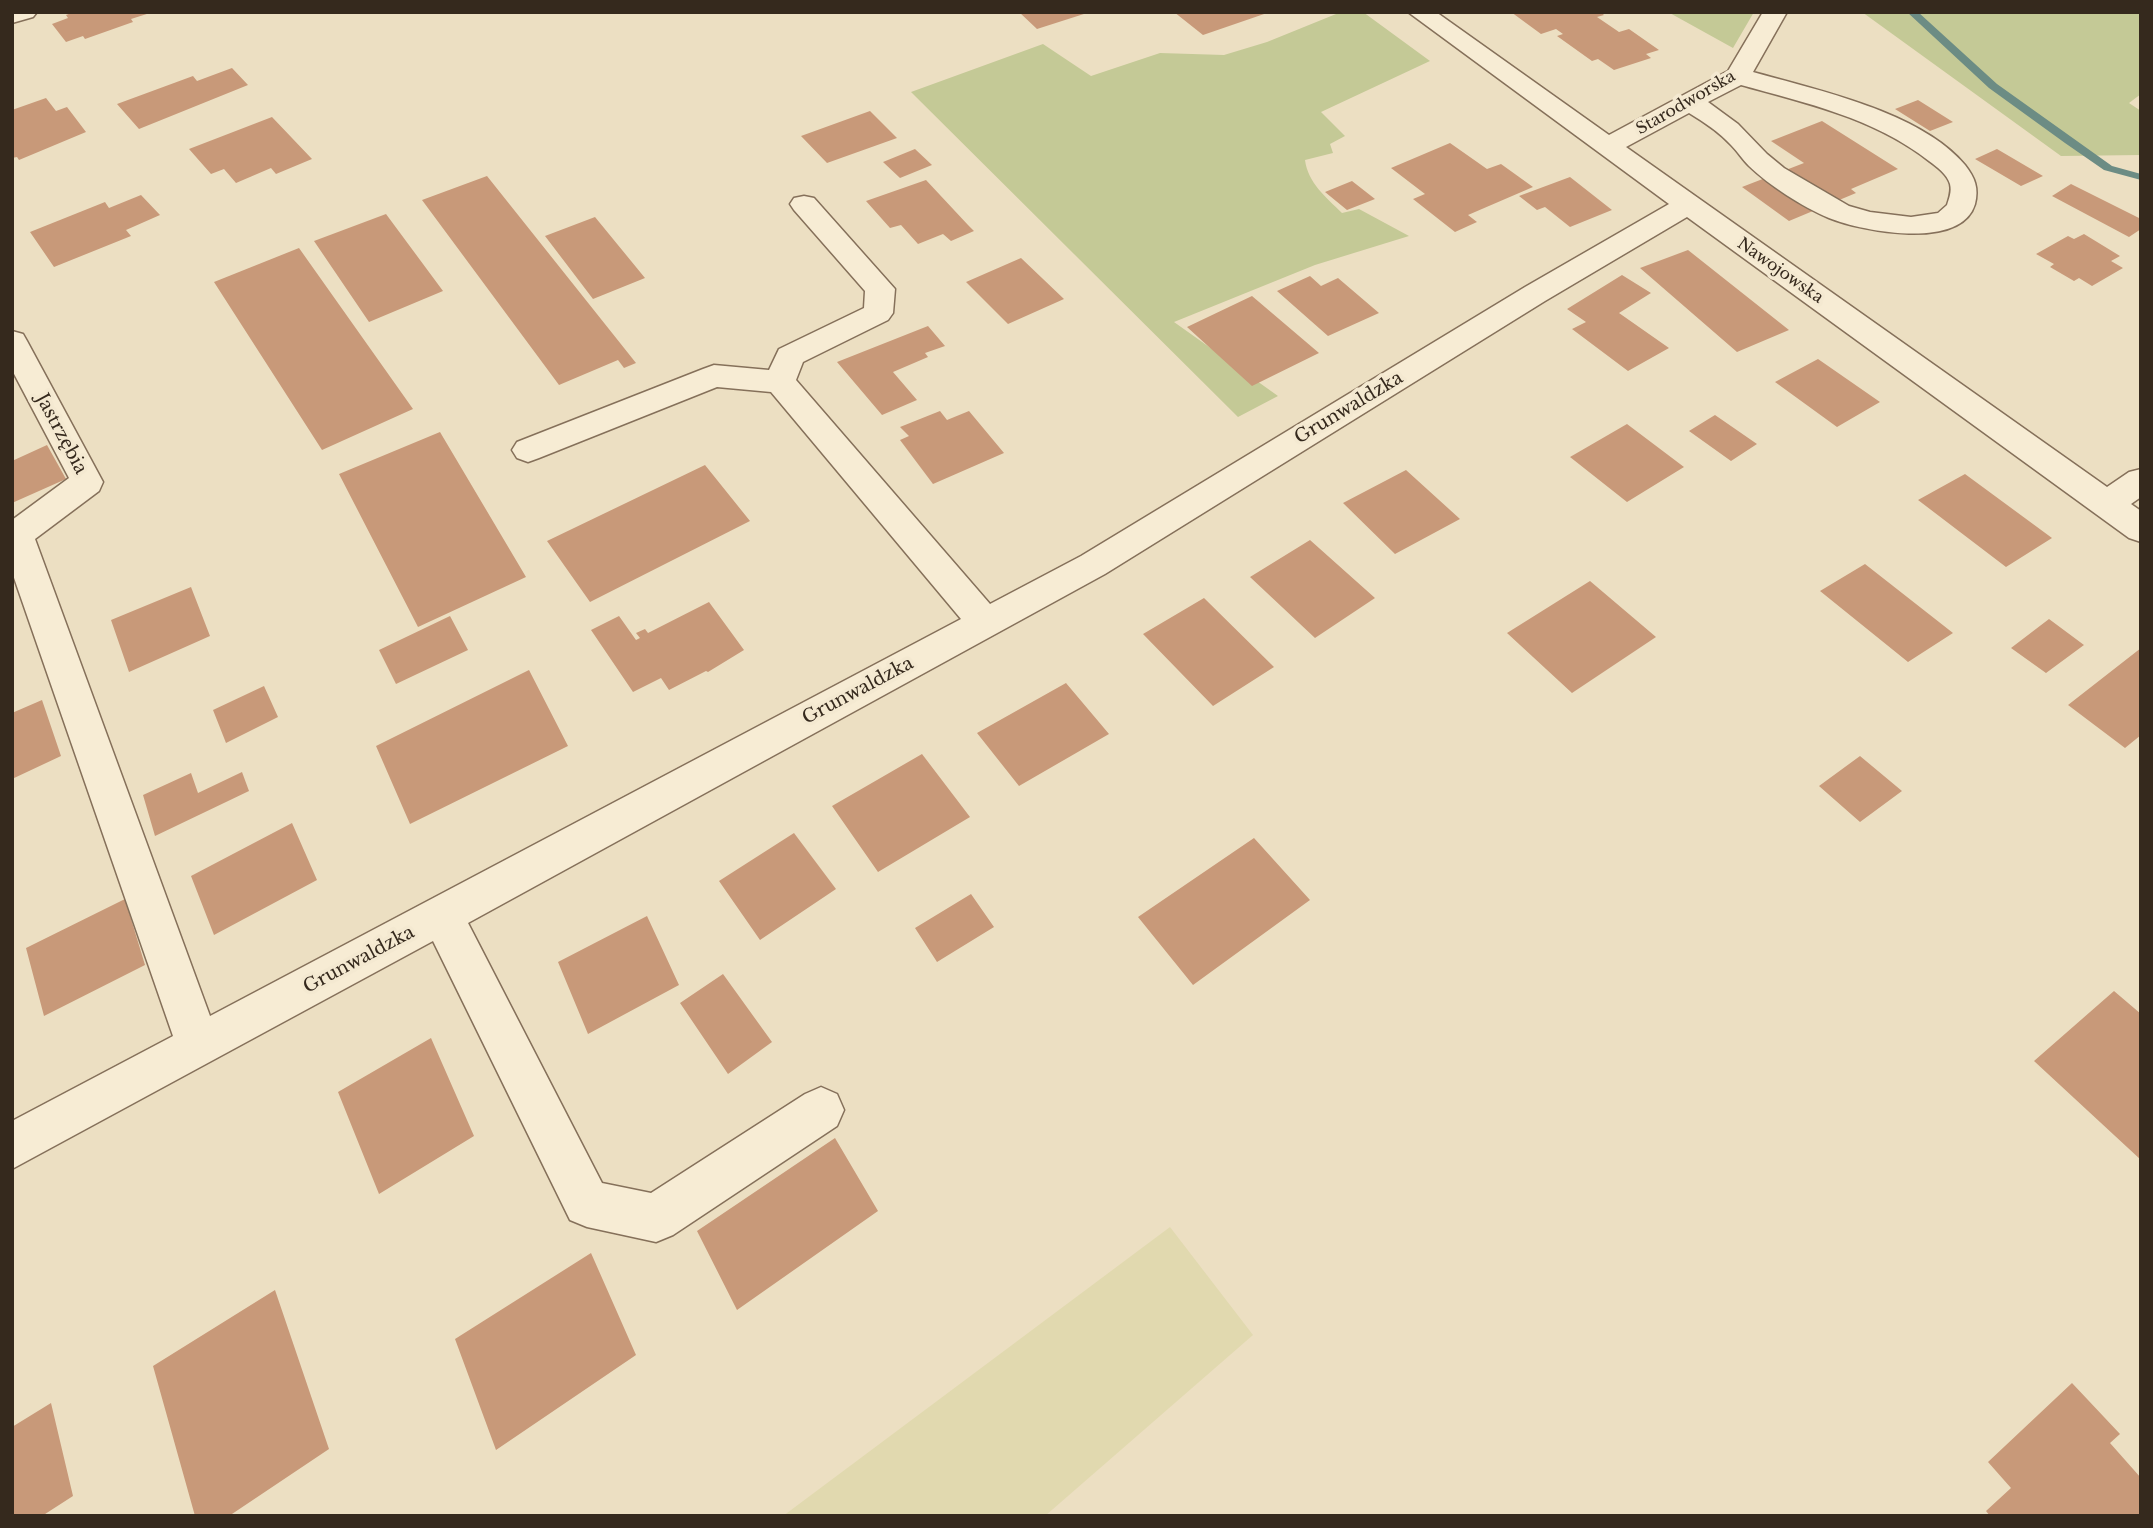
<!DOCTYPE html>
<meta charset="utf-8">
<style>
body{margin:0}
#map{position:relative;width:2153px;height:1528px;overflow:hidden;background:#ecdfc2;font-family:"Libre Baskerville",serif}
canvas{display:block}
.frame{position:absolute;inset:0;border:14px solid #35291d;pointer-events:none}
</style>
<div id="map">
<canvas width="2153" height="1528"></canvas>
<div class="frame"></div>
</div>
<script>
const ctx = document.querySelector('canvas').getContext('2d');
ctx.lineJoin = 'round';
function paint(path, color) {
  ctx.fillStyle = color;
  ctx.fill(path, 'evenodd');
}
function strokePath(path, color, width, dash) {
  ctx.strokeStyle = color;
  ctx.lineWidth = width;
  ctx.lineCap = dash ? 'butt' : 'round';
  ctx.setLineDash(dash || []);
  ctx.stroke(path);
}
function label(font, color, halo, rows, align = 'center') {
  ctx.font = font + ' "Libre Baskerville",serif';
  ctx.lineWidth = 7;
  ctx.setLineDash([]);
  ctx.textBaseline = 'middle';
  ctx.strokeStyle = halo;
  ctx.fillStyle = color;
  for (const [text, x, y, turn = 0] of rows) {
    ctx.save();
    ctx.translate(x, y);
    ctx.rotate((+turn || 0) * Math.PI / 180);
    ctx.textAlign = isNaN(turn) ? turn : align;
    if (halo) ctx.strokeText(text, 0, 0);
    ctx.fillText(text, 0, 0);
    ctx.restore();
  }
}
paint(new Path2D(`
 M1170 1227 1253 1335 1045 1516H783Z`), '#e1d9af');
paint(new Path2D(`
 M1341 12H1363L1430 61 1321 112 1345 136 1330 144 1333 153 1305 160C1308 183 1326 197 1342 213L1359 209 1409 236 1315 265 1174 322 1278 396 1238 417 911 92 1043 44 1091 76 1160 53 1224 55 1267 42Z
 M1668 12H1754L1733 48Z
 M1862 12H2141V94L2129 103 2141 111V155L2061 156Z`), '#c4c996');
paint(new Path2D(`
 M1907 12H1918L1997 84 2112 166 2141 174V180L2104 170 2065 143 1989 88Z`), '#6c8c84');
paint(new Path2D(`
 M74 12H149L150 13 131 19 133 22 85 39 83 36 66 42 52 24 68 18 66 15Z
 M1019 12H1087V13L1037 29Z
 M1174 12H1267V13L1203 35Z
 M1511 12H1601L1604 15 1597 17 1619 32 1629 29 1659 50 1646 54 1651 58 1614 70 1598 59 1592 61 1557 36 1563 34 1556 29 1541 34Z
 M232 68 248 85 139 129 117 104 193 76 197 81Z
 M46 98 56 111 67 107 86 132 19 160 17 157 12 158V110Z
 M1918 100 1953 122 1930 131 1895 109Z
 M870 111 897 138 827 163 801 136Z
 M272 117 312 159 276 174 271 168 236 183 224 169 211 174 189 149Z
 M1822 121 1898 169 1851 189 1856 193 1789 221 1742 187 1804 163 1771 141Z
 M1450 143 1487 169 1501 164 1533 187 1468 215 1477 222 1455 232 1413 199 1425 194 1391 168Z
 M915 149 932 165 900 178 883 162Z
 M1997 149 2043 176 2021 186 1975 159Z
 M487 176 636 363 624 368 618 360 559 385 422 200Z
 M1570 177 1612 210 1570 227 1545 207 1537 210 1519 196Z
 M926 180 968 225 974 231 951 241 943 234 918 244 901 225 890 228 866 201Z
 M1352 181 1375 199 1347 210 1325 192Z
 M2071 184 2141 219V229L2129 237 2052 196Z
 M141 195 160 215 126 230 131 236 54 267 30 232 105 202 109 208Z
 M386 214 443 291 369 322 314 241Z
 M595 217 645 278 593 299 545 236Z
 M2084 234 2120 256 2111 261 2123 268 2092 286 2079 278 2074 281 2050 267 2054 264 2036 254 2068 236 2074 239Z
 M299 248 413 409 322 450 214 282Z
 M1688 250 1741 292 1789 330 1737 352 1640 268Z
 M1021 258 1064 299 1008 324 966 282Z
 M1622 275 1651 293 1619 313 1669 348 1628 371 1572 329 1586 322 1567 309Z
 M1310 276 1321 286 1338 278 1379 313 1328 336 1277 291Z
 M1252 296 1319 353 1252 386 1187 327Z
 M928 326 945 346 925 353 928 357 893 372 917 400 882 415 837 362Z
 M1818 359 1880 402 1837 427 1775 382Z
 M940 411 947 420 969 411 1004 453 933 484 900 440 909 436 900 427Z
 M1715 415 1757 444 1731 461 1689 431Z
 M1627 424 1684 467 1627 502 1570 457Z
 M440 432 526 577 418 627 339 474Z
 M47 445 66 479 12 503V461Z
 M705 465 750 521 590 602 547 541Z
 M1406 470 1460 519 1395 554 1343 503Z
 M1965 474 2052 538 2006 567 1918 500Z
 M1310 540 1375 598 1315 638 1250 577Z
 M1865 564 1953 633 1908 662 1820 591Z
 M1590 581 1656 637 1572 693 1507 633Z
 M191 587 210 636 129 672 111 620Z
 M1204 598 1274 667 1213 706 1143 634Z
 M709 602 744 650 708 672 706 671 669 690 661 678 633 692 591 630 619 616 636 640 640 638 636 633 645 629 648 633Z
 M450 616 468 650 396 684 379 650Z
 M2049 619 2084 645 2046 673 2011 648Z
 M2141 648V735L2125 748 2068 705Z
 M529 670 568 746 410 824 376 746Z
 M1066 683 1109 734 1019 786 977 733Z
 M264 686 278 717 226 743 213 710Z
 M42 700 61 756 12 779V713Z
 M922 754 970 817 878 872 832 806Z
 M1860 756 1902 791 1860 822 1819 786Z
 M242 772 249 791 155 836 143 795 191 773 198 793Z
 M292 823 317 880 214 935 191 876Z
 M794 833 836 889 760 940 719 881Z
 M1254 838 1310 900 1193 985 1138 917Z
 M971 894 994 927 937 962 915 928Z
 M125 899 145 965 44 1016 26 948Z
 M647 916 679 985 588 1034 558 962Z
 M723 974 772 1042 728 1074 680 1003Z
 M2114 991 2141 1014V1160L2034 1061Z
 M431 1038 474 1136 379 1194 338 1092Z
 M835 1138 878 1211 737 1310 697 1231Z
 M591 1253 636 1355 496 1450 455 1339Z
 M275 1290 329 1449 229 1516H195L153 1366Z
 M2072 1383 2120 1434 2110 1443 2141 1478V1516H1990L1986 1511 2011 1488 1988 1462Z
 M51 1403 73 1496 42 1516H12V1427Z`), '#c89979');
const minor = new Path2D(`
 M12 12H37L33 17 12 23Z
 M1408 12H1436L1609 135 1728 71 1763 12H1787L1753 72C1817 90 1921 112 1965 165 1975 178 1979 188 1975 204 1961 251 1861 231 1829 218 1801 206 1770 186 1749 166 1742 159 1738 152 1731 145 1719 132 1704 122 1689 113L1626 147 2107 487 2129 472 2141 469V497L2131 504 2141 511V542L2129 538 1687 217 1545 301 1105 574 468 923 602 1183 651 1193 805 1094 821 1087 837 1094 844 1110 837 1126 673 1235 656 1242 587 1227 570 1220 433 941 12 1169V1121L173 1036 12 572V520L69 478 12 370V331L23 334 27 341 103 482 99 491 35 539 210 1016 961 619 771 392 717 387 539 458 528 462 517 458 512 450 517 442 703 369 714 365 769 370 779 349 864 308 865 291 794 210 790 204 794 198 804 196 814 198 895 289 893 313 888 320 803 362 796 380 990 604 1081 556 1525 287 1669 204ZM1741 85C1806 103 1874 118 1929 161 1937 167 1947 174 1950 184 1952 192 1949 198 1947 205L1938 213 1911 217 1870 212 1849 206 1784 168 1767 154 1738 124 1708 102Z`);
strokePath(minor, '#85705a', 3);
paint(minor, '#f7ecd4');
label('16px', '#35291d', '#f4e9d1', [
 ["Starodworska",1686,103,-30],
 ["Nawojowska",1780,271,35]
]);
label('18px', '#35291d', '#f4e9d1', [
 ["Grunwaldzka",1349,408,-31],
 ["Jastrzębia",61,434,62],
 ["Grunwaldzka",858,691,-28],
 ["Grunwaldzka",359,960,-28]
]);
</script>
